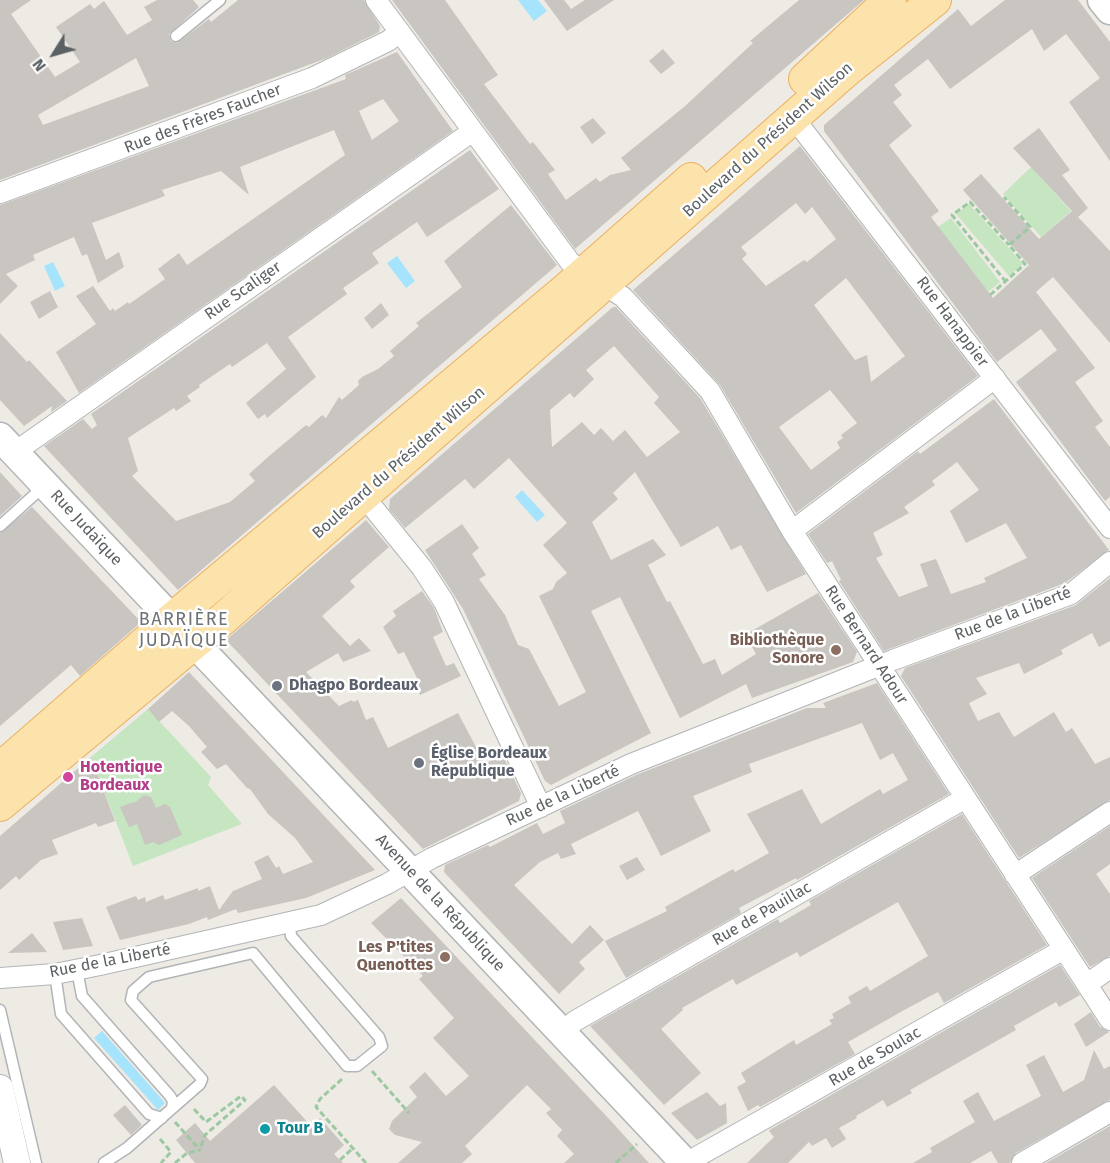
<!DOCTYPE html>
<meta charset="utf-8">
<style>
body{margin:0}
#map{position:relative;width:1110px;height:1163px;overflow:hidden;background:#eeeae4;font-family:"Fira Sans",sans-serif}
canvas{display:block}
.north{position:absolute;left:24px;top:24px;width:60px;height:60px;-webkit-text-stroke:4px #fff;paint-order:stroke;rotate:233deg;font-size:16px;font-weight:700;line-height:24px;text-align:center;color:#5c6164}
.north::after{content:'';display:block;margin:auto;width:21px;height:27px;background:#5c6164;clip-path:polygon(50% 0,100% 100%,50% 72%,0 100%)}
</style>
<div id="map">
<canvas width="1110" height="1163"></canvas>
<div class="north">N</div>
</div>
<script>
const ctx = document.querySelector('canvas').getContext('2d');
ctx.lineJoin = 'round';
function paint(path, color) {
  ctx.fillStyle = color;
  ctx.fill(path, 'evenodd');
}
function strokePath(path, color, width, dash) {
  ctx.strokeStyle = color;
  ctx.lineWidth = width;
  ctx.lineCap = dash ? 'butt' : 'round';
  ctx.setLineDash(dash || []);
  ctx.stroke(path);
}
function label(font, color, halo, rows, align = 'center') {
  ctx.font = font + ' "Fira Sans",sans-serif';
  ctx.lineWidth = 5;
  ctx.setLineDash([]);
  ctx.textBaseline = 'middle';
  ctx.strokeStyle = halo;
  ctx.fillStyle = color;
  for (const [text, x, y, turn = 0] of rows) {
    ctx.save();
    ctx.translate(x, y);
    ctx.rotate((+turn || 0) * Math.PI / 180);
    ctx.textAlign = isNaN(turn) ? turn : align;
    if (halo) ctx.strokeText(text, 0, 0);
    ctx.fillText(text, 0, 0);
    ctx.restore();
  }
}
paint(new Path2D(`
 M1031 167 1071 211 1041 237 1003 194Z
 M969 204 1023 264 1009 276 956 214Z
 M951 218 1000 282 988 292 938 227Z
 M148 709 211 777 208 785 242 824 133 866 91 757Z`), '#c6e5c1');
paint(new Path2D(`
 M518 0H538L547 11 534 21Z
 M397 256 415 281 406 288 387 263Z
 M53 262 65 286 55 291 44 266Z
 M522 490 545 515 537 522 515 497Z
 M102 1031 165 1103 158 1110 94 1038Z`), '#a6e3fc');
paint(new Path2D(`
 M0 0H31L11 14 55 77 80 62 56 27 90 4 94 9 104 1 127 35 152 20 144 7 157 0H193L199 7 169 34 171 41 177 43 209 19 211 22 238 0H364L380 26 379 32 327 58 0 180ZM136 58 149 86 43 125 38 115Z
 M392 0H445L498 75 484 84 530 144 533 142 555 170 548 174 566 200 596 178 600 182 610 175 631 170 621 158 684 107 753 43 750 41 799 0H864L575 249Z
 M544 0H564L571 9 585 0H614L567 31Z
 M1005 0H1078L1110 42V161L1069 102 1100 78 1066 34 1044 51 1032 29 950 89 928 59 894 85 902 95 893 102 912 126 889 145 939 211 931 217 993 298 1029 265 963 190 981 174 1039 239 1072 211 1013 148 1039 128 1070 170 1062 175 1088 208 1078 217 1110 251V343L1053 277 1036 292 1095 368 1075 382 1103 421 1095 427 1110 447V497L1105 501 1016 382 1057 350 1041 329 997 362 824 131V125L958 9 971 26Z
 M663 49 675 63 661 74 649 61Z
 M397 52 453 131 79 393 56 352 96 324 76 296 93 286 110 311 113 308 115 311 128 302 129 304 165 279 158 269 179 253 187 265 345 155 334 130 240 167 249 195 221 171 162 190 165 196 92 223 106 260 119 252 124 267 98 283 87 254 82 256 74 237 33 255 35 260 6 274 18 286 0 304V205L346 79 345 75ZM383 99 399 121 372 140 359 111Z
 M593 118 606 133 592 144 580 127Z
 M800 146 978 376 796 513 720 385 633 290ZM796 203 805 214 812 207 836 239 807 262 804 260 766 286 742 259 747 254 741 247ZM846 278 905 356 871 382 867 355 855 360 814 305ZM830 390 857 423 841 435 843 438 837 442 840 448 811 470 779 427Z
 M470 150 499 189 427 237 417 222 372 253 379 263 343 288 347 294 288 337 316 377 267 418 265 414 258 419 246 403 286 369 267 343 232 367 230 364 199 385 200 387 187 396 191 401 176 411 174 408 128 438 138 471 132 476 176 521 230 502 255 481 249 474 268 457 306 425 309 427 322 415 326 418 339 397 342 400 359 385 358 381 362 377 378 369 394 356 390 351 419 326 416 323 462 287 444 261 511 205 557 265 178 590 44 446 83 419 92 429 97 425 91 414Z
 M50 291 58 307 39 319 30 302Z
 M381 303 389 315 372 329 364 318Z
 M613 307H616L700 398 806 574 767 592 741 545 731 550 718 526 681 547 635 472 613 493 618 499 592 522 611 560 653 539 666 555 648 565 667 602 670 601 703 664 715 659 722 675 756 654 751 645 756 642 750 632 818 593 857 652 853 662 752 698 746 684 680 718 620 597 591 611 651 733 551 785 545 781 463 609 425 550 462 524 479 548 472 554 486 575 479 579 505 615 518 645 529 649 559 706 586 692 539 596 553 589 556 582 567 573 543 545 567 523 509 458 474 489 465 479 405 528 389 509 390 499ZM614 346 659 397 654 403 680 432 647 457 625 430 613 441 601 428 594 435 582 422 552 447 550 410 570 393 574 398 594 379 586 370Z
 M0 333 27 362 29 360 67 401 51 412 52 406 24 426 0 400Z
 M994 399 1109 550 1065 583 884 651 839 581 841 580 832 561 827 563 808 534 918 451 920 454ZM957 462 979 490 950 511 966 543 1006 523 1027 558 984 578 986 582 951 594 936 559 920 564 928 586 899 597 876 558 883 555 873 533 909 513 904 507 935 485 932 481Z
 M0 472 22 496 0 516Z
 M32 507 141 622 80 676 71 665 0 726V533Z
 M366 520 389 547 350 581 355 587 322 616 350 646 359 638 371 651 343 662 338 653 306 672 339 706 352 700 353 702 358 700 366 720 373 717 388 748 458 713 485 764 502 754 521 793 519 801 423 849 226 640Z
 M1110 578V641L1099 647 1092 633 1061 650 1063 654 1024 674 1019 663 976 678 987 694 969 703 978 721 999 712 1014 737 1054 712 1066 732 1072 728 1095 764 1110 757V800L1019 858 901 676 905 668 1076 605Z
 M422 591 434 608 443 632 433 637 446 666 454 663 461 676 420 695 413 682 418 680 404 652 398 654 383 627 396 616 393 611Z
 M189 672 375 870 306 898 238 913 236 909 208 920 207 917 189 924 120 940 106 907 136 896 138 900 145 897 146 902 163 895 165 900 198 888V891L210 886 219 910 233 891 262 879 254 862 268 855 276 868 279 866 283 874 313 862 295 838 268 814 250 789 247 788 226 764 217 769 201 752 207 747 189 726 172 711 159 722 148 709Z
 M877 683 949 794 797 880 796 878 739 908 741 913 626 978 605 941 667 911 665 907 733 869 735 872 769 853 747 814 802 789 821 824 880 789 883 794 908 780 893 753 880 760 862 723 749 764 752 772 693 796 711 831 661 856 638 811 571 844 576 854 561 859 558 853 540 862 514 885 572 944 590 925 604 940 579 962 585 969 559 994 444 872 445 865 488 845 490 847 537 823 543 834 565 823 560 811 636 775 807 708H826L823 703Z
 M91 757 115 821 98 827 96 823 52 840 58 854 41 860 19 880 16 876 0 890V836Z
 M144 795 151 797 156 808 165 804 170 807 182 835 159 845 153 842 145 845 137 824 129 827 120 807 137 801Z
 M962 814 1047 945 944 1003 938 992 906 1009 848 1042 855 1054 760 1107 758 1105 748 1111 737 1087 746 1082 741 1073 794 1040 796 1045 832 1024 829 1020 834 1018 832 1014 851 1003 848 997 867 986 870 991 928 956 898 902 800 957 797 952 736 985 733 979 682 1008 683 1010 661 1029 701 1073 664 1105 590 1026 778 919 780 923 811 905 809 901Z
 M1110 826V864L1096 874 1110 894V956L1090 967 1032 878Z
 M637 857 645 870 627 880 619 866Z
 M401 898 610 1120 649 1163H564L574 1154 557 1136 562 1130 546 1113 551 1109 527 1085 465 1146 472 1154 462 1163H398L422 1142 395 1135 389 1129 392 1121 417 1097 409 1087 425 1072 446 1096 469 1076 433 1038 454 1018 419 979 423 976 371 923Z
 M82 918 93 946 63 950 53 922Z
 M32 933 47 952 8 953Z
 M1060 965 1080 995 1059 1007 1056 1002 1014 1026 1016 1030 910 1090 912 1093 887 1107 883 1100 856 1116 857 1118 839 1128 846 1139 832 1148 826 1138 812 1146 809 1142 788 1163H747L774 1137 769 1131 771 1129Z
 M1091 1012 1100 1027 1109 1032 1086 1047 1074 1024Z
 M1094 1050 1104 1069 1110 1066V1100L1016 1153 1010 1163H998L991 1151 970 1163H913L932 1152 930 1148 975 1122 963 1101 978 1092 994 1121 1041 1096 1026 1065 1044 1055 1063 1092 1084 1080Z
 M274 1085 311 1126 320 1118 344 1145 334 1154 343 1163H195L176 1140 195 1123 210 1141Z
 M707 1092 720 1106 726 1103 727 1123 697 1140 671 1113Z
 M125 1105 142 1125 131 1135 113 1115Z
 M1110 1126V1163H1046Z`), '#c9c5c0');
const service = new Path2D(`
 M176 36 220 0
 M0 526 44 486
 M77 970 82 996 170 1096 173 1101 172 1108
 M55 974 61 1014 149 1114 162 1118
 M0 1010 36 1163
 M104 1163 127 1148 200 1084 202 1079 131 1000 133 991 149 977 253 953 347 1066H357L382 1046 379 1037 291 936 290 922`);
const minor = new Path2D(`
 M376 0 570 262 623 297 710 391 792 531 1110 1020
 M793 117 1110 528
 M0 193 312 78 388 41 400 32
 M15 452 473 131
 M362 494 422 568 444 602 541 807
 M792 531 995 378
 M1015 875 1110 812
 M0 978 55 974 100 965 321 915 387 884 432 858 631 764 893 660 1071 594 1110 562
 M1087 984 1110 968
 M562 1032 575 1021 964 799
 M686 1163 1064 949
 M1022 1163 1110 1112`);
const tertiary = new Path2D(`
 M0 1088 17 1163`);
const secondary = new Path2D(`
 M1102 0 1110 10
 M0 437 685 1163`);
const primary = new Path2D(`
 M805 79 890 0
 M0 769 172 619 564 291 691 179
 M0 805 223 619 846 71 935 0`);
strokePath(service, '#b1b5b8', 13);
strokePath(minor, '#b1b5b8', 22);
strokePath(tertiary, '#b1b5b8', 28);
strokePath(secondary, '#b0b5b8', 31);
strokePath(primary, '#ecaf5e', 34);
strokePath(new Path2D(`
 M1006 282 952 215 970 202 1009 245
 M990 295 1025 264 1009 245 1030 227 1004 197
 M372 1071 409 1113
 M342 1079 320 1099 316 1107 366 1163
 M194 1109 206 1122 241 1096 245 1100 205 1135 200 1150
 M175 1122 200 1150
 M160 1139 171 1152 161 1163
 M340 1160 353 1148
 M175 1163 187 1153 200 1150
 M616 1163 637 1144`), '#9cc8a2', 3, [6, 3]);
strokePath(service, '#fff', 10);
strokePath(minor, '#fff', 20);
strokePath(tertiary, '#fff', 26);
strokePath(secondary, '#fff', 28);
strokePath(primary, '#fce3ab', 32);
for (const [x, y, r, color] of [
 [836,650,6,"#8d6e63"],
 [277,686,6,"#6b7280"],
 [419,763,6,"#6b7280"],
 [68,777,6,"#d1479c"],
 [445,957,6,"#8d6e63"],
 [265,1129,6,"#0f9aa8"]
]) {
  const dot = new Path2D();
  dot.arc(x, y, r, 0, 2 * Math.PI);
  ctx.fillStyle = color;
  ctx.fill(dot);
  strokePath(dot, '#fff', 2);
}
label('16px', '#5c6164', '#fff', [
 ["Rue des Frères Faucher",203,119,-21],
 ["Boulevard du Président Wilson",768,140,-42],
 ["Rue Scaliger",243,291,-35],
 ["Rue Hanappier",952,322,53],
 ["Boulevard du Président Wilson",399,463,-41],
 ["Rue Judaïque",86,528,47],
 ["Rue de la Liberté",1013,614,-21],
 ["Rue Bernard Adour",866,645,57],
 ["Rue de la Liberté",563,796,-25],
 ["Avenue de la République",440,903,47],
 ["Rue de Pauillac",762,914,-30],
 ["Rue de la Liberté",110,961,-11],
 ["Rue de Soulac",875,1057,-30]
]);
label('bold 16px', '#785e54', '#fff', [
 ["Bibliothèque",824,641],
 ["Sonore",824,659],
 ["Les P'tites",433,948],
 ["Quenottes",433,966]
], 'right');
label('bold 16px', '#5b616d', '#fff', [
 ["Dhagpo Bordeaux",289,686],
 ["Église Bordeaux",431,754],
 ["République",431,772]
], 'left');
label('bold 16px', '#b23c85', '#fff', [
 ["Hotentique",80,768],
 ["Bordeaux",80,786]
], 'left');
label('bold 16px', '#0d838f', '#fff', [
 ["Tour B",277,1129]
], 'left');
ctx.letterSpacing = '1.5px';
label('18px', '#6d7376', '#fff', [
 ["BARRIÈRE",184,620],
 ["JUDAÏQUE",184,641]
]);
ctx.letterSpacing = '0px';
</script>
